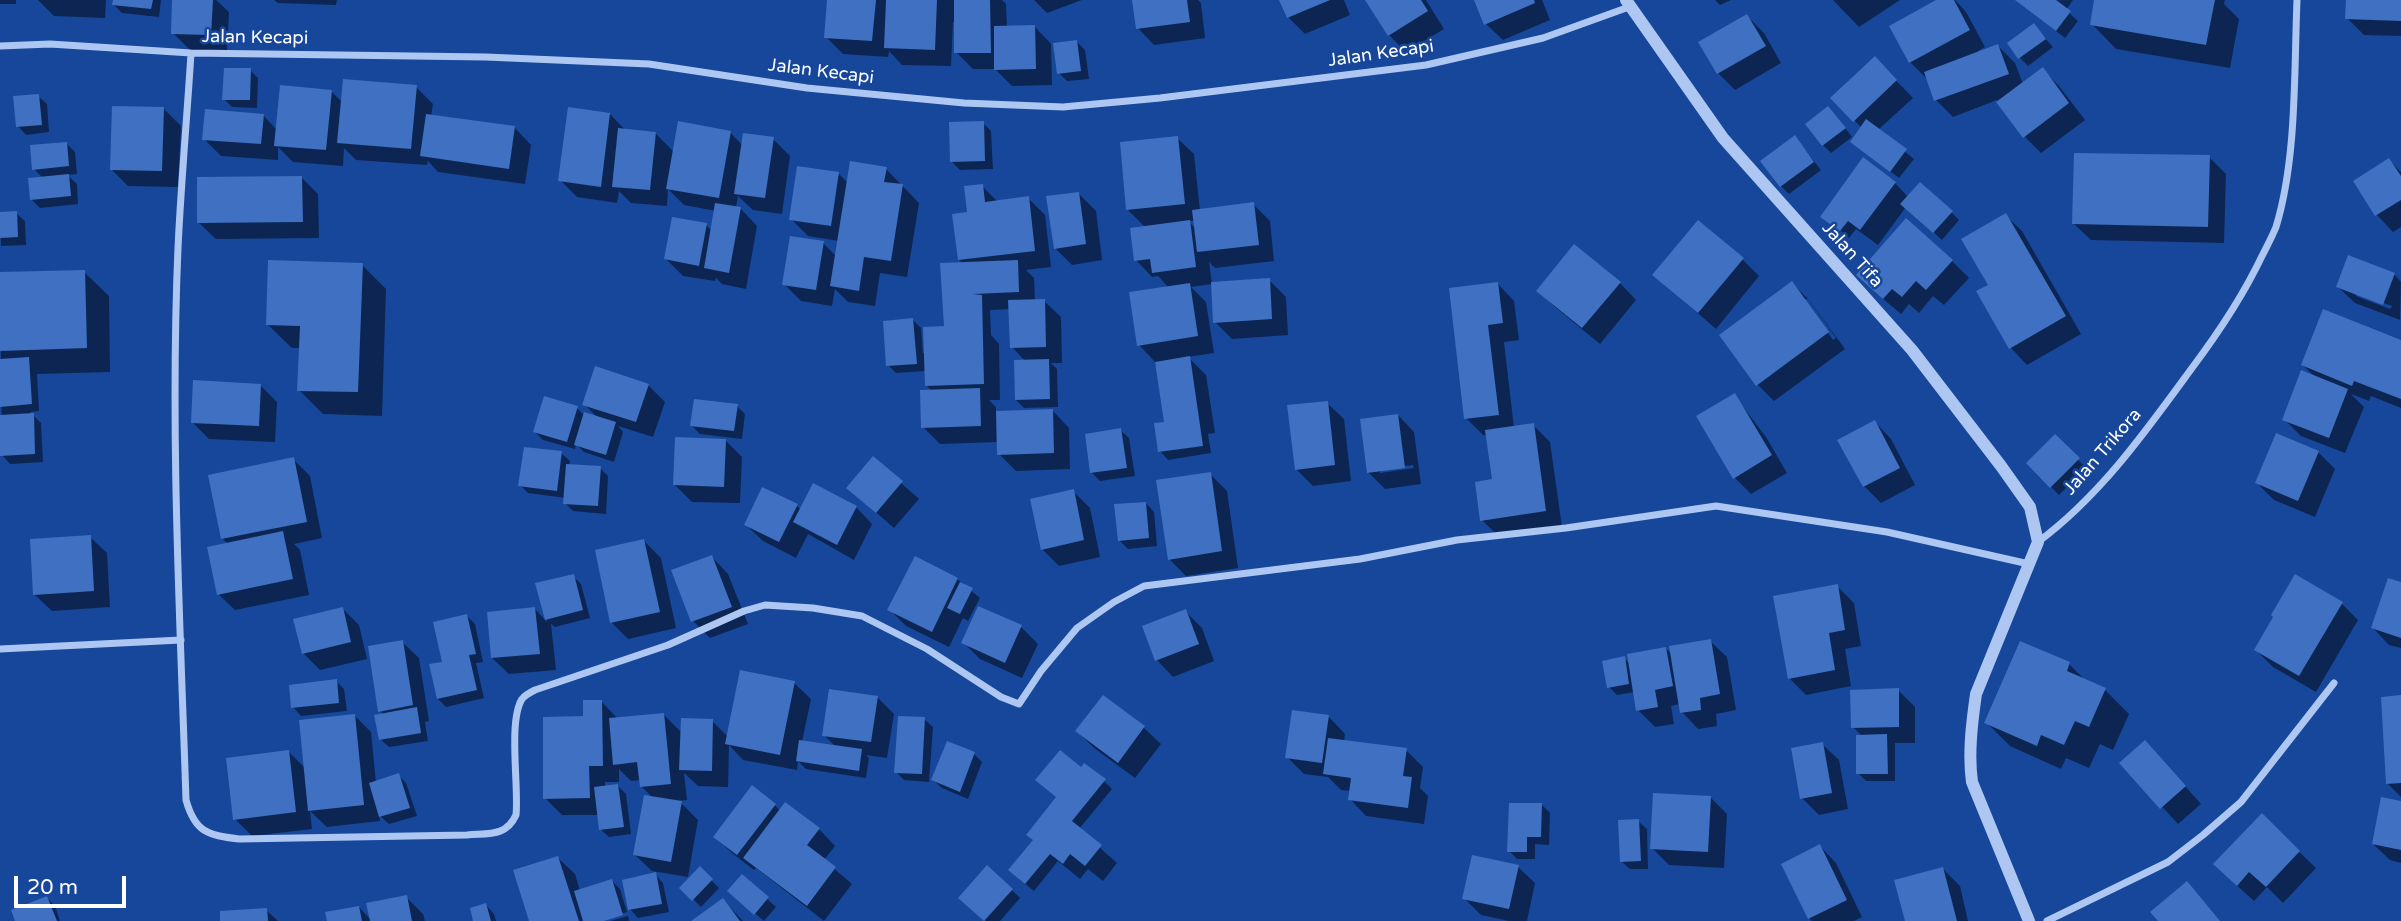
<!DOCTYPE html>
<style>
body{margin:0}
#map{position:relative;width:2401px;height:921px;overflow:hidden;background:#17479b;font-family:"Varela Round",sans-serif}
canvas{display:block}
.scale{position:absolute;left:14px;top:876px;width:112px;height:32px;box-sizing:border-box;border:4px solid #fff;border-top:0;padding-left:9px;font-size:21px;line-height:24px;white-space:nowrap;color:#fff;-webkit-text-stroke:5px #17479b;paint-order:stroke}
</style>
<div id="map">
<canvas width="2401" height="921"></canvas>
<div class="scale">20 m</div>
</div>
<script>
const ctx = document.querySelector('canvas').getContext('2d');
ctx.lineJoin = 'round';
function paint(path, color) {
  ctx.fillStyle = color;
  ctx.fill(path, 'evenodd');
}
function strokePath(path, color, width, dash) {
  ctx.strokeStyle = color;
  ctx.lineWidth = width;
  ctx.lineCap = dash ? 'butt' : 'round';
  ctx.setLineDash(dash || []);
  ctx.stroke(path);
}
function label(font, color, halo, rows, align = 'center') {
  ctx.font = font + ' "Varela Round",sans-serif';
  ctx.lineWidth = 5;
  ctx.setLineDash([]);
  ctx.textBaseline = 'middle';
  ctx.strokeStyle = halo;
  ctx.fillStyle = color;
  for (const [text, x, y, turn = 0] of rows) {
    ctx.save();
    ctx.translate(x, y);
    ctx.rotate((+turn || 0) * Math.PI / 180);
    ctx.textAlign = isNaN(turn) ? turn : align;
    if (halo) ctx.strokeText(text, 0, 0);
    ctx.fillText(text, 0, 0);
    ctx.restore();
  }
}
paint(new Path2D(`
 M0 0H16V4H0Z
 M38 0H106L105 18 54 16Z
 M114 0H161L159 17 122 13 114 5Z
 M174 0H216L229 12 227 51 190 50 173 33Z
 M274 0H337L336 5 278 3Z
 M829 0H1002L1006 4 1007 28 1035 27 1051 44 1052 85 1012 86 995 69H973L956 52V22H953L951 66 902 65 889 51 888 57 843 54 826 37Z
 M1034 0H1082L1047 13Z
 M1134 0H1198L1201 3 1205 38 1154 45 1138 28Z
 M1281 0H1344L1350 15 1305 34 1288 17Z
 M1367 0H1426L1444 29 1406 52 1389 35Z
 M1476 0H1542L1550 20 1503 40 1486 24Z
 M1715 0H1731L1720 5Z
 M1833 0H1900L1859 27Z
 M1940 0H1955L1966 12 1985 47 1978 51 1979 53 1998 46 2015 63 2023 84 2043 70 2059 86 2085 120 2041 153 2024 136 1997 100 1953 117 1936 100 1927 79 1910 62Z
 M2073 0 2066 10 2078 21 2065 38 2018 1Z
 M2096 0H2225L2224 4 2239 19 2230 68 2116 49 2092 24Z
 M2348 0H2401V36L2364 35 2347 18Z
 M1747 16 1764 33 1781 63 1735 90 1718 73 1701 43Z
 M2033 25 2053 47 2028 66 2020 58Z
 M1077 42 1085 50 1089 79 1067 81 1059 73Z
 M1875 59 1913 98 1878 130 1914 159 1899 178 1852 142 1862 128 1833 99Z
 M250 70 258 78 257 108 232 107 224 99Z
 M416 87 433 104 431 116 515 128 531 145 525 184 438 172 428 161 427 165 356 160 344 148 343 166 293 162 278 147V160L221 156 204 139 263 115 277 130 331 91 343 103Z
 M38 96 47 104 49 132 26 135 18 126Z
 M164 109 181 126 178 187 128 186 111 169Z
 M610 114 626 131 655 133 674 152 730 132 743 146 773 139 790 156 782 214 753 210 738 196 736 208 741 209 757 226 746 289 722 284 716 278 715 281 683 276 666 259 706 225 712 231 716 211 684 205 668 189 667 206 631 203 619 191 617 203 577 197 560 180Z
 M1836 116 1852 137 1831 153 1823 145Z
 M983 123 991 131 993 169 960 170 952 162Z
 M1177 138 1194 154 1200 211 1253 204 1270 221 1274 261 1215 268 1209 262 1212 284 1191 287 1206 302 1214 353 1188 357 1206 375 1215 433 1208 434 1211 453 1168 460 1160 451 1166 423 1155 362 1139 345 1169 288 1158 276 1152 277 1136 260 1146 228 1127 209ZM1188 221H1195L1196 229Z
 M67 144 75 152 77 174 67 175 77 184 78 204 40 208 31 199 43 178 34 169Z
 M1802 146 1821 170 1789 194 1781 186Z
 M2209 157 2226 174 2224 243 2091 240 2074 224Z
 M2389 160 2401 172V227L2393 232 2377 215 2355 182Z
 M886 169 919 203 907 277 880 273 875 306 848 302 835 289 832 306 801 301 784 284 823 243 836 256 839 241 808 236 791 219 839 174 848 183Z
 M302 178 318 194 319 238 216 239 199 223Z
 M1895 183 1908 197 1951 212 1959 220 1942 240 1906 207 1878 245 1856 229 1849 238 1823 216Z
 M982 186 998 202 1028 198 1045 215 1051 267 1026 270 1034 278 1035 301H1044L1061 317 1062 363H1051L1057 369 1058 407 1024 408 1016 400 1026 362 1012 347 1010 309 990 310 991 335 999 344 1000 400H989L996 407V413L1053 411 1069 428 1070 469 1016 471 999 454V442L940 444 923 427 933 392 926 385V371L896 373 888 365 913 320 921 328 923 353H926L949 328 964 264 959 260 969 213Z
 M1079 194 1096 211 1102 260 1072 265 1055 248Z
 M16 213 25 221 26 245 1 246 0 214Z
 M2005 215 2022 231 2081 334 2027 365 2011 348 1978 292 1990 286Z
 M1742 259 1759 276 1716 329 1654 275Z
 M1952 261 1969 278 1944 305 1933 296 1919 313 1909 304 1901 314 1875 292Z
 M362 265 386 289 382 416 323 414 299 390 301 348H292L267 324Z
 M84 272 109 296 110 372 37 374 39 411 30 412 41 423 43 462 10 464 2 455 0 274Z
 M2394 274 2401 282 2400 320 2355 303 2338 287ZM2356 293 2392 306 2390 309 2356 296Z
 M1269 280 1286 297 1288 335 1232 339 1215 322Z
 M1620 283 1636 300 1600 344 1555 307 1538 291Z
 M1792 283 1809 300 1845 349 1774 401 1757 384ZM1804 299H1808L1836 338 1833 340Z
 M1498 284 1514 301 1519 340 1504 342 1514 428 1533 425 1550 442 1562 527 1499 537 1482 520 1494 481 1488 435H1483L1466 418Z
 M2401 342V408L2371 396 2369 401 2351 394 2364 407 2345 453 2301 436 2284 419 2316 378 2303 365Z
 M260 385 277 402 275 442 209 439 193 423Z
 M648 385 665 402 653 437 618 426 623 432 614 462 584 452 576 444 575 449 543 440 535 432 577 408 585 416 598 418 584 404Z
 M1734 395 1766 437 1787 473 1751 494 1735 478Z
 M1327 403 1344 419 1351 481 1313 486 1296 469Z
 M737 406 745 414 742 439 700 434 692 426Z
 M1398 415 1414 432 1421 484 1385 489 1368 472ZM1413 465 1414 468 1380 473V469Z
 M1875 422 1891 439 1915 485 1881 503 1864 486 1840 440Z
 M1120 430 1129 438 1135 476 1100 481 1092 473Z
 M2055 436 2086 468 2059 495 2028 463Z
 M725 440 742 457 740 503 692 502 675 485Z
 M2318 452 2335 469 2315 517 2274 500 2257 483Z
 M561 453 570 461 569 466 600 468 608 476 606 514 573 511 565 503 566 498 528 493 520 485Z
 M873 458 919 499 894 528 848 488Z
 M293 459 310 476 322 538 294 544 300 550 309 595 235 610 218 594 228 544 222 538Z
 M1210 474 1227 491 1238 568 1186 576 1169 559Z
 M1073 491 1090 508 1100 557 1059 566 1042 549Z
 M1146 503 1154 512 1157 546 1128 549 1120 541Z
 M797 506 801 510 856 507 872 524 854 560 808 534 796 558 763 541 746 525Z
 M90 537 107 553 110 607 52 611 35 595Z
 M644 541 661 558 676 628 628 639 611 622Z
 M712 557 728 574 748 624 710 638 693 621 673 571Z
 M915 558 957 579 980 598 968 621 963 618 949 647 906 626 889 609Z
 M573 576 581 584 590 618 555 627 551 624 556 670 509 674 492 658 535 609 547 622 538 585Z
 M2401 584V648L2389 645 2373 628Z
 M1837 586 1854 603 1861 646 1845 649 1851 686 1806 695 1789 678Z
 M2342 604 2358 620 2316 692 2273 667 2256 650Z
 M342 608 359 625 367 659 320 670 303 653Z
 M1185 611 1202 628 1214 661 1173 677 1157 660Z
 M467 616 475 624 483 662 476 663 484 698 446 707 438 699 444 663Z
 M1021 627 1038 644 1022 678 980 659 963 642Z
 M1710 641 1727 657 1736 710 1716 714 1717 726 1698 729 1682 712 1680 704 1671 706 1674 724 1655 727 1638 710 1635 692 1617 695 1609 687 1624 658 1631 665 1666 648 1672 655Z
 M402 642 419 658 429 721 425 722 428 741 389 747 380 739 384 715 380 711Z
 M2069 664 2087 682 2105 690 2129 714 2113 750 2100 744 2089 768 2066 758 2061 769 2010 746 1986 722Z
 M336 681 344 689 347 711 301 716 293 707Z
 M794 683 811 699 802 742 836 747 824 735 877 697 894 714 887 758 866 755 869 758 866 778 806 769 798 761 797 770 743 760 729 745 728 787 698 786 684 773 687 800 679 801 698 820 688 877 652 871 635 855 654 799 641 786V780L631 781 619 769V782H605V788L618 786 626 794 631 834 609 837 600 829 599 815H562L545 798 585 718 601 701 618 719 664 715 682 733 712 721 728 737Z
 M1898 690 1915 707V743H1895V781H1866L1858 773 1863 737 1853 727Z
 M1103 697 1144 728 1161 744 1135 778 1094 748 1077 731Z
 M2401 697V797L2387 783Z
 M354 715 371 732 376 783 398 775 406 783 417 816 389 824 379 815 380 821 327 827 310 811 312 829 252 836 235 819 289 752 306 769Z
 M1329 717 1345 734 1344 742 1406 750 1423 767 1420 788 1428 796 1424 824 1366 816 1350 799 1351 791 1341 790 1328 777 1304 774 1287 757Z
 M924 719 933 727 929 782 904 780 896 772Z
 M1822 744 1839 760 1848 809 1819 815 1802 798Z
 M974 754 982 762 968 799 942 788 933 780Z
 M2161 759 2201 804 2178 824 2122 763Z
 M1081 769 1104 781 1112 789 1079 829 1117 863 1103 881 1088 869 1080 879 1058 861 1034 891 1018 878 1034 841Z
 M1710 797 1727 814 1724 868 1669 865 1652 848Z
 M2401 803V863L2390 860 2373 844Z
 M775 805 780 811 819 829 835 846 824 860 852 884 824 921 756 868 754 870 732 853 715 837Z
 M1542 805 1550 813 1549 845 1535 844V859H1517L1509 851Z
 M2262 816 2316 868 2283 903 2267 887 2254 901 2232 881Z
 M1638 821 1647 829 1648 869H1630L1621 861Z
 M1820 846 1836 863 1862 917 1854 921H1812L1809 918Z
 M558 858 575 874 580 891 612 881 620 889 627 912 598 921H531Z
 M1518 867 1535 883 1527 921H1509L1481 915 1464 898Z
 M700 869 719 888 701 907 682 888Z
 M1943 869 1960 886 1968 921H1907Z
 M655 874 663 883 669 912 638 918 630 909Z
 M742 876 776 907 764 921 738 899Z
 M1012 890 1020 898 1000 921H986L969 906Z
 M406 897 423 914 425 921H328L359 907 371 920Z
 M47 898 55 906 60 921H17Z
 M723 900 743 921H694Z
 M486 905 494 914 496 921H475Z
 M266 910 278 921H222Z
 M628 916 629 921H610Z`), '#0007');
paint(new Path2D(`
 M113 0H153L151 9 112 5Z
 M172 0H213L211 35 171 34Z
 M827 0H876L872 41 824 38Z
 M886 0H937L935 50 884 48Z
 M954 0H990L991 53H954Z
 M1132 0H1187L1190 22 1136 29Z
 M1279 0H1330L1287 18Z
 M1365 0H1421L1428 11 1388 36Z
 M1474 0H1534L1535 3 1484 25Z
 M1936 0H1954L1970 30 1909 63 1889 26Z
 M2015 0H2056L2071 11 2056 31Z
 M2094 0H2215L2206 45 2090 25Z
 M2346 0H2401V21L2345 19Z
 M1747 14 1766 46 1717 74 1698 42Z
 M2034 23 2046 39 2018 59 2007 43Z
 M1035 25 1036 69 994 70V26Z
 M1077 40 1081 71 1057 74 1053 43Z
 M1998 44 2009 74 1934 101 1924 72Z
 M1875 56 1897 80 1853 122 1830 98Z
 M2043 67 2069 103 2023 138 1996 102Z
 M224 68H251L250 100H222Z
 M343 79 417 85 411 149 337 143Z
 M280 85 332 90 326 150 274 146Z
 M39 94 42 125 16 127 13 96Z
 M112 106 164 107 162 171 110 170Z
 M1828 106 1846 128 1822 146 1805 124Z
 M568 107 610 113 601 187 558 181Z
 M205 109 264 114 261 144 202 140Z
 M426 114 515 126 509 169 420 156Z
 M1866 119 1907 149 1890 172 1850 142Z
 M678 121 731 131 719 198 666 189Z
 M984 121 985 161 950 162 949 122Z
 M618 128 656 132 650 190 612 187Z
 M743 133 774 137 765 198 734 194Z
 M1795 135 1814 162 1780 187 1760 161Z
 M1178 136 1185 204 1126 210 1120 142Z
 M67 142 69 166 32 170 30 145Z
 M2074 153 2210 155 2208 227 2072 224Z
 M1863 157 1896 182 1860 230 1848 221 1840 231 1820 217Z
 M2389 158 2401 176V200L2375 216 2353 181Z
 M850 161 887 167 884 182 903 184 891 261 864 257 859 291 830 286Z
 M797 166 839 172 831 226 789 220Z
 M69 174 71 196 30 200 28 178Z
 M302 176 303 222 197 223V177Z
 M1920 182 1953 211 1933 233 1900 204Z
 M983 184 985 202 1029 196 1035 251 958 260 952 214 967 212 964 186Z
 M1079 192 1086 244 1054 249 1046 196Z
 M1254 202 1259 245 1197 252 1192 210Z
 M715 203 741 207 729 273 704 268Z
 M17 211 18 237 0 238V212Z
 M2006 213 2066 316 2009 349 1976 291 1988 285 1961 239Z
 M672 217 707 223 699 266 664 259Z
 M1906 218 1953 260 1926 290 1916 281 1902 297 1892 289 1883 299 1856 275Z
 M1190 220 1196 267 1152 273 1150 259 1134 261 1130 228Z
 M1698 220 1744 258 1698 313 1652 275Z
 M790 236 824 241 816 290 782 285Z
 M1574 244 1621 282 1582 328 1536 291Z
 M2348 255 2395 273 2383 305 2336 287Z
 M268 260 363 263 358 392 297 391 300 326 266 325Z
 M1018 260 1019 292 973 294 982 295 984 384 925 386 923 327 944 326 940 263Z
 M85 270 87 348 0 351V272Z
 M1270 278 1272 319 1213 323 1211 282Z
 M1792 281 1829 332 1756 386 1719 335Z
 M1498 282 1503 323 1488 325 1499 415 1464 419 1449 288Z
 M1190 283 1198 336 1137 346 1129 292Z
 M1045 299 1046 347 1010 348 1008 300Z
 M2323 309 2401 340V399L2354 381 2352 386 2301 365Z
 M913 318 917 364 886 366 883 321Z
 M1190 356 1203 446 1158 452 1154 423 1164 422 1155 362Z
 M29 357 32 404 0 407V359Z
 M1049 359 1050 399 1015 400 1014 360Z
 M595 366 649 384 636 422 582 405Z
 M2301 370 2348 389 2329 438 2282 420Z
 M193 380 261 384 259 426 191 423Z
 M980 388 981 426 921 428 920 390Z
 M1735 393 1772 455 1733 479 1696 416Z
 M544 396 578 406 567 442 533 432Z
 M694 399 738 404 734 431 690 426Z
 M1328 401 1335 465 1295 470 1287 405Z
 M1053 409 1054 453 997 455 996 411Z
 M584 412 616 422 606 455 574 445Z
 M34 413 35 454 0 456V415Z
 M1398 414 1405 468 1367 473 1360 419Z
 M1875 420 1900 468 1863 487 1837 440Z
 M1534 423 1546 511 1480 521 1475 482 1492 479 1485 430Z
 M1121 428 1127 468 1090 473 1085 434Z
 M2276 433 2319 451 2298 501 2255 483Z
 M2055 434 2080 458 2050 488 2026 463Z
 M675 437 726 439 724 487 673 485Z
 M524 447 562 451 557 491 518 486Z
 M873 456 903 481 876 513 846 488Z
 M294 457 307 522 221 539 208 475Z
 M566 464 601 466 598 506 563 504Z
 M1211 472 1222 551 1168 560 1156 480Z
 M813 483 857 506 837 545 793 522Z
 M762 487 798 504 779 542 744 525Z
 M1074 489 1084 540 1041 550 1030 499Z
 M1146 502 1149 538 1118 541 1114 504Z
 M283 531 293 579 217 595 207 547Z
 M91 535 94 591 33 595 30 539Z
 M644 539 660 612 610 623 595 550Z
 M712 555 732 607 691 622 671 570Z
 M915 556 958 578 932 632 887 610Z
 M574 574 583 610 545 620 535 583Z
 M2295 574 2343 602 2299 676 2254 650 2273 617 2271 615Z
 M2388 578 2401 582V638L2371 628Z
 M960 582 973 588 960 614 947 608Z
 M1838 584 1845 630 1829 633 1835 670 1788 679 1773 596Z
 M978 606 1022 625 1005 663 961 643Z
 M343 607 351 642 302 654 293 619Z
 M535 607 540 654 491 658 487 612Z
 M1186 609 1199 644 1155 661 1142 626Z
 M467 614 476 654 469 655 477 690 437 699 429 664 442 662 433 622Z
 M1711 639 1720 694 1700 698 1701 710 1680 713 1669 646Z
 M403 640 413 705 378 712 368 646Z
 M2020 641 2070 662 2067 671 2106 688 2089 727 2075 721 2064 745 2041 735 2037 746 1984 723Z
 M1666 647 1673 686 1655 690 1658 707 1636 711 1627 654Z
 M1625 656 1629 684 1607 688 1602 661Z
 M740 670 795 681 780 755 725 744Z
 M337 679 339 703 291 708 289 685Z
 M1899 688V727L1851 728 1850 690Z
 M829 689 878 696 871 742 822 736Z
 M1103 695 1145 726 1118 763 1075 731Z
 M2401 695V783L2386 784 2381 697Z
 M583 700H602L603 766H589L590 798 543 799V717L583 716Z
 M417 707 421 733 379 740 374 715Z
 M1292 710 1329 715 1322 763 1285 758Z
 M664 713 671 784 640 787 637 762 613 765 609 718Z
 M355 714 364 805 308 811 299 720Z
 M898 716 925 717 922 774 894 773Z
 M681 718 713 719 712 771 679 770Z
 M1887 734 1888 774H1856V735Z
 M1328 738 1407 748 1403 776 1412 777 1408 808 1348 800 1351 778 1323 774Z
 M799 740 862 749 859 771 796 761Z
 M2145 740 2186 786 2160 809 2119 763Z
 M947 741 975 752 960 792 931 780Z
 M1823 742 1832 793 1800 799 1791 748Z
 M289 750 296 812 233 820 226 758Z
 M1060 750 1081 767 1084 763 1106 779 1072 821 1102 845 1085 866 1070 854 1063 864 1050 854 1025 884 1008 870 1033 840 1026 835 1056 797 1035 780Z
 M399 773 410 808 379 817 369 783Z
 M618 784 624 827 599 830 594 787Z
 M752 785 776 804 737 855 713 837Z
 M1653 793 1711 796 1708 852 1650 849Z
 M644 795 682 801 671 862 633 855Z
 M2381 797 2401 801V850L2372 844Z
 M785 802 820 828 807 845 836 867 807 906 743 858Z
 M1509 803H1542L1541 837H1527V852H1507Z
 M2262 813 2300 851 2266 887 2249 872 2237 886 2213 864Z
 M1639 819 1641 861 1620 862 1618 820Z
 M1820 844 1847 900 1808 919 1781 864Z
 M1472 855 1519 865 1509 909 1462 899Z
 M558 856 579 921H529L513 870Z
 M987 865 1013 889 984 921 958 898Z
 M700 866 713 879 692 901 679 888Z
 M1943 867 1957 921H1905L1894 880Z
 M656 872 662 904 628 910 622 880Z
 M742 874 769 897 754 915 727 891Z
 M612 879 623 915 604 921H583L574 891Z
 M2187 881 2220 921H2158L2150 912Z
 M407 895 412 921H370L366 903Z
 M47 896 57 921H15L11 910Z
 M723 898 740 921H691Z
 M486 903 491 921H473L470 908Z
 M359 906 362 921H327L325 912Z
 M267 908 268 921H220V911Z`), '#3f70c1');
strokePath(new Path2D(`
 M0 46 50 44 191 53 486 57 649 64 807 88 964 103 1063 107 1160 98 1426 65 1543 38 1629 7
 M191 53C187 118 181 183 178 248 170 432 180 617 186 800 195 832 207 835 239 839L467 835C488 833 506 837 516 815 519 787 508 721 522 699 525 695 531 692 535 690L668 645 744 611 765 605 813 608 862 616 927 649 1001 697 1019 704 1041 671 1077 628 1114 602 1144 586 1360 559 1457 540 1566 528 1716 506 1887 532 2029 564
 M2038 542C2101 495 2146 431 2192 368 2219 332 2243 296 2262 256 2267 246 2272 237 2276 227 2297 158 2294 72 2297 0
 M0 649 181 640
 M2047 921 2168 862 2203 835 2241 802 2334 683`), '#adc7f2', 7);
strokePath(new Path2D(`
 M1626 0 1723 138 1912 350 2001 466 2030 507 2038 542 1976 694C1972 722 1968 754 1972 782L2029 921`), '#adc7f2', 12);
label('18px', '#fff', '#17479b', [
 ["Jalan Kecapi",255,38,1],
 ["Jalan Kecapi",1381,54,-8],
 ["Jalan Kecapi",821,72,7],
 ["Jalan Tifa",1852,255,48],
 ["Jalan Trikora",2103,452,-49]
]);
</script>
